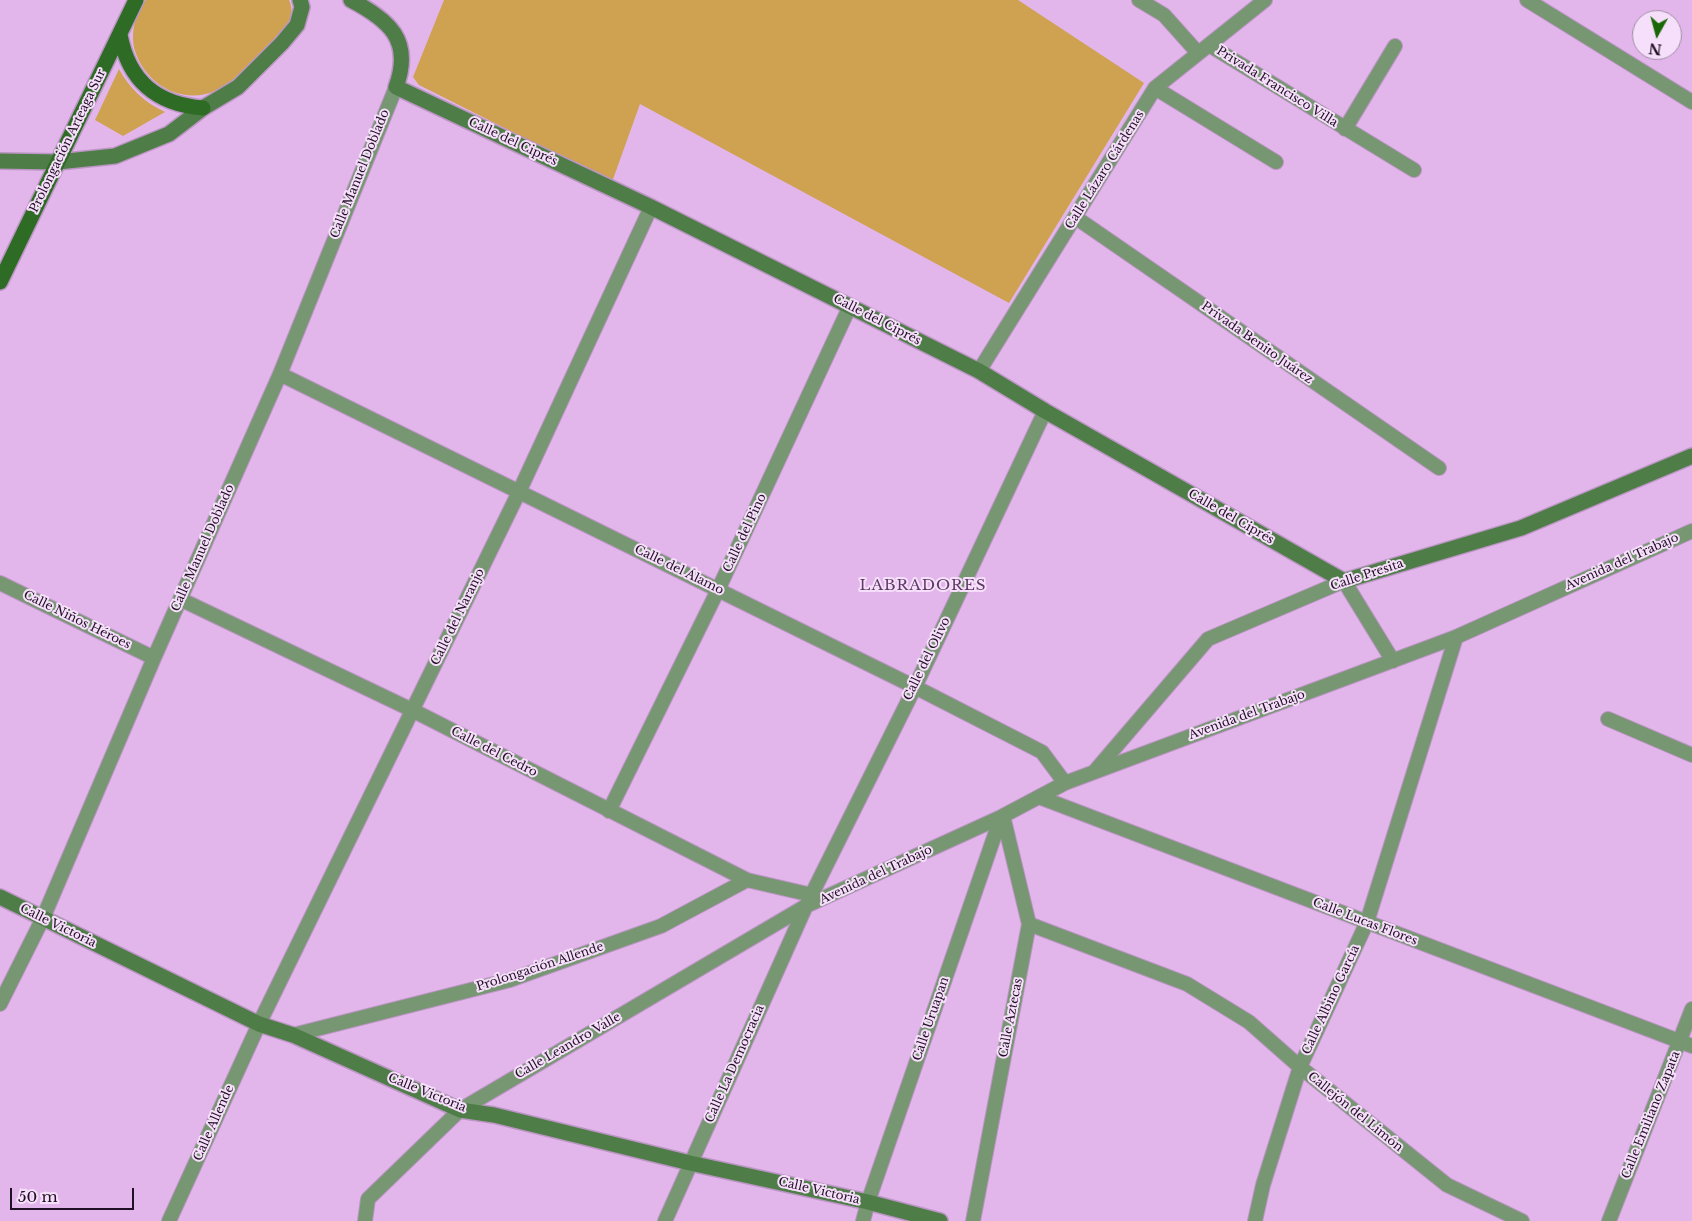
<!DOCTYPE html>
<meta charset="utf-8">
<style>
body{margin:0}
#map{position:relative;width:1692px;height:1221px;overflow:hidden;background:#e2b6eb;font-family:"Libre Baskerville",serif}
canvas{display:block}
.north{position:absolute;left:1632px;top:10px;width:50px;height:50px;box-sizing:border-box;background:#f6dffa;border:1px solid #a08ca4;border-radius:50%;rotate:187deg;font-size:14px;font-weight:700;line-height:20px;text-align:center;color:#201023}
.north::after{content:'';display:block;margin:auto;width:18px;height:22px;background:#196807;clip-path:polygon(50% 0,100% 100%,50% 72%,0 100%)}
.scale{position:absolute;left:10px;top:1188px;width:124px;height:22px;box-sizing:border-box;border:2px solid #201023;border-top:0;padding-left:6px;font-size:15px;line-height:18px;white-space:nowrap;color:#201023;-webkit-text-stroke:4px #f6dffa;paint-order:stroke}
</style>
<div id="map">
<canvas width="1692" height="1221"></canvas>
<div class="north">N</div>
<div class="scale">50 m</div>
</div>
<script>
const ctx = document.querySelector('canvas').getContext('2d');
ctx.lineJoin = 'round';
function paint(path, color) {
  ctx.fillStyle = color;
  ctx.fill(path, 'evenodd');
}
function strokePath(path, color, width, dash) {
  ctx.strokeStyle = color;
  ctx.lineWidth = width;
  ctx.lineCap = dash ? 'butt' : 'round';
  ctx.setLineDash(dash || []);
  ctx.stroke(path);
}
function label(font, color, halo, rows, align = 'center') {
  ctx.font = font + ' "Libre Baskerville",serif';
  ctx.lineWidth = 4;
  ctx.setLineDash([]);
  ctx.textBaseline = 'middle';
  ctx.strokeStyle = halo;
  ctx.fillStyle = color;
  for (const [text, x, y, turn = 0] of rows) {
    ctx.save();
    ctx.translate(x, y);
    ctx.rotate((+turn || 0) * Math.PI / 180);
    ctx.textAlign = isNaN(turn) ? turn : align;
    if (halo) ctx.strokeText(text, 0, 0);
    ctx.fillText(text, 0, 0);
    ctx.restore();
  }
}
paint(new Path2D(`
 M146 0H289C293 9 292 18 288 26 283 36 269 45 261 53 248 66 234 82 217 90 183 106 146 85 135 51 130 34 135 13 146 0Z
 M444 0H1018L1144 83 1009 303 640 104 612 182 419 85 413 77Z
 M119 69C130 89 144 102 165 112L123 136 95 120Z`), '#cea251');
const street = new Path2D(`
 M1139 0 1164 15 1198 53
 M1527 0 1692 102
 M1209 45 1414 170
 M1155 88 1276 162
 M1345 129 1395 46
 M1075 217 1439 468
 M979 371 1155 88 1265 0
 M280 374 915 687 1042 752 1065 783
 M0 583 154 658
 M180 599 412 710 747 880 812 895
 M1608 719 1692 755
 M1095 771 1208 639 1344 581 1393 661
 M1039 797 1692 1046
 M609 811 718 590 850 306
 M1029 924 1187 984 1249 1022 1300 1067 1447 1185 1522 1221
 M0 1004 43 918 154 658 280 374 396 87
 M293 1035 510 980 661 926 747 880
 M169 1221 259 1024 519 492 651 207
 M365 1221 368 1199 460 1110 806 906 1001 817 1065 783 1456 637 1692 531
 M665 1221 806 906 915 687 1045 411
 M863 1221 868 1202 1001 817
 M973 1221 1029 924 1003 816
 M1255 1221 1263 1185 1300 1067 1367 922 1456 637
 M1609 1221 1692 1009`);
const secondary = new Path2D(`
 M351 0C389 20 413 40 396 87L651 207 979 371 1045 411 1344 581 1521 528 1692 456
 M0 161 58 162 115 156 169 134 203 108 238 87 282 43 297 25 302 7 300 0
 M0 897 259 1024 293 1035 460 1110 494 1115 690 1163 868 1202 940 1221`);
const primary = new Path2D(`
 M120 35C129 82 157 104 203 108
 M0 282 136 0`);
strokePath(street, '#bb95c3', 16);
strokePath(secondary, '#bb95c3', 18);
strokePath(primary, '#bb95c3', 18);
strokePath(street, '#779672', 14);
strokePath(secondary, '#4e7d47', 15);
strokePath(primary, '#2e6b24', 15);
label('12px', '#201023', '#f6dffa', [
 ["Privada Francisco Villa",1277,87,32],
 ["Prolongación Arteaga Sur",68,141,-64],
 ["Calle del Ciprés",513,142,25],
 ["Calle Lázaro Cárdenas",1105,170,-58],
 ["Calle Manuel Doblado",360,174,-68],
 ["Calle del Ciprés",877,320,27],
 ["Privada Benito Juárez",1257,343,35],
 ["Calle del Ciprés",1231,517,30],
 ["Calle del Pino",745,533,-65],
 ["Calle Manuel Doblado",203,548,-66],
 ["Avenida del Trabajo",1622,562,-24],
 ["Calle del Álamo",679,570,26],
 ["Calle Presita",1367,575,-18],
 ["Calle del Naranjo",458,617,-64],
 ["Calle Niños Héroes",77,620,26],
 ["Calle del Olivo",927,659,-64],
 ["Avenida del Trabajo",1247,715,-20],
 ["Calle del Cedro",494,752,27],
 ["Avenida del Trabajo",876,875,-25],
 ["Calle Lucas Flores",1365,922,21],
 ["Calle Victoria",58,926,26],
 ["Prolongación Allende",540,967,-18],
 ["Calle Albino García",1331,1000,-65],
 ["Calle Aztecas",1011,1018,-79],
 ["Calle Uruapan",931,1019,-71],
 ["Calle Leandro Valle",568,1046,-30],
 ["Calle La Democracia",735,1064,-66],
 ["Calle Victoria",427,1093,22],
 ["Callejón del Limón",1355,1112,39],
 ["Calle Emiliano Zapata",1651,1115,-68],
 ["Calle Allende",214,1123,-66],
 ["Calle Victoria",819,1191,13]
]);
ctx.letterSpacing = '1px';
label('15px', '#5f3966', '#f6dffa', [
 ["LABRADORES",923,586]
]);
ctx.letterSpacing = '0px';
</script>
